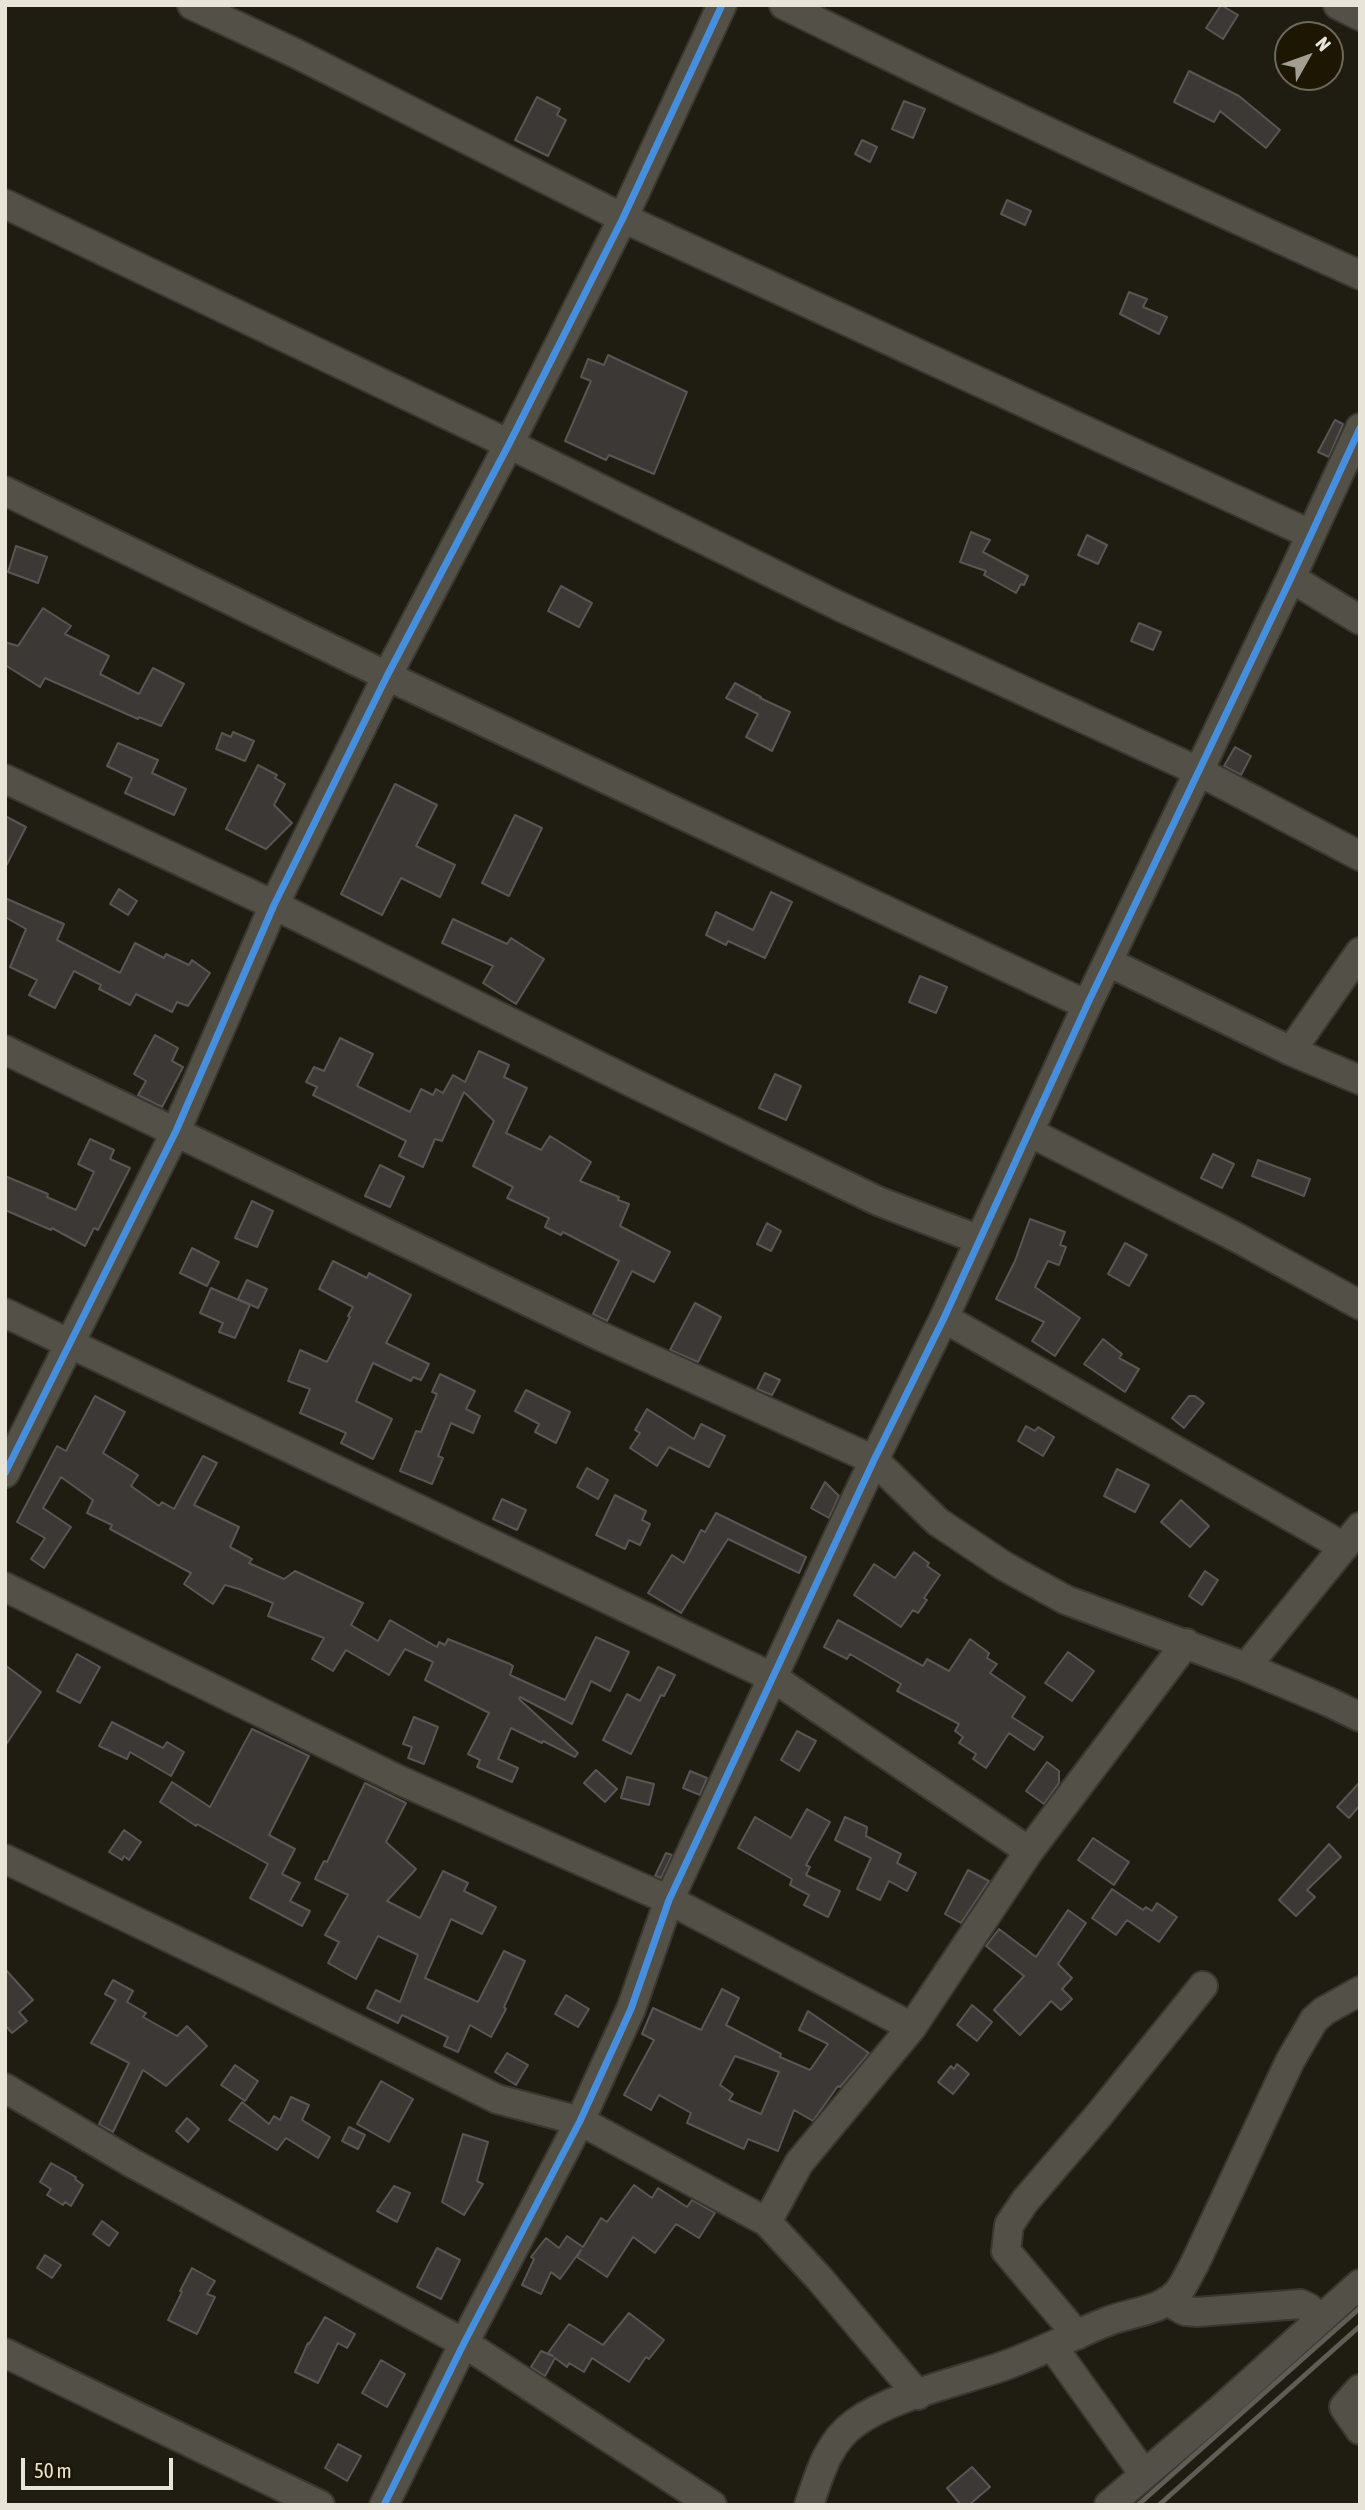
<!DOCTYPE html>
<style>
body{margin:0}
#map{position:relative;width:1365px;height:2510px;overflow:hidden;background:#1f1c11;font-family:"Asap Condensed",sans-serif}
canvas{display:block}
.frame{position:absolute;inset:0;border:7px solid #e8e5d8;pointer-events:none}
.north{position:absolute;left:1274px;top:21px;width:70px;height:70px;box-sizing:border-box;background:#1c1603;border:2px solid #6e6958;border-radius:50%;rotate:50deg;font-size:19px;font-weight:700;line-height:28px;text-align:center;color:#e8e5d8}
.north::after{content:'';display:block;margin:auto;width:24px;height:32px;background:#a29f92;clip-path:polygon(50% 0,100% 100%,50% 72%,0 100%)}
.scale{position:absolute;left:21px;top:2458px;width:152px;height:32px;box-sizing:border-box;border:4px solid #e8e5d8;border-top:0;padding-left:9px;font-size:21px;line-height:24px;white-space:nowrap;color:#e8e5d8;-webkit-text-stroke:5px #1c1603;paint-order:stroke}
</style>
<div id="map">
<canvas width="1365" height="2510"></canvas>
<div class="frame"></div>
<div class="north">N</div>
<div class="scale">50 m</div>
</div>
<script>
const ctx = document.querySelector('canvas').getContext('2d');
ctx.lineJoin = 'round';
function paint(path, color) {
  ctx.fillStyle = color;
  ctx.fill(path, 'evenodd');
}
function strokePath(path, color, width, dash) {
  ctx.strokeStyle = color;
  ctx.lineWidth = width;
  ctx.lineCap = dash ? 'butt' : 'round';
  ctx.setLineDash(dash || []);
  ctx.stroke(path);
}
const building = new Path2D(`
 M1221 5 1238 15 1223 39 1206 28Z
 M1189 71 1239 96 1280 130 1266 148 1220 111 1214 122 1174 102Z
 M537 97 560 109 557 115 566 120 548 156 515 140Z
 M904 101 925 109 913 138 892 129Z
 M862 140 877 147 870 162 855 154Z
 M1007 200 1031 211 1025 225 1001 214Z
 M1129 292 1147 299 1143 307 1167 317 1159 334 1120 314Z
 M608 355 687 392 654 474 609 455 606 460 565 441 591 381 581 377 588 359 604 365Z
 M1335 420 1343 424 1329 457 1318 452Z
 M971 532 990 540 983 552 1028 576 1024 585 1021 584 1016 593 984 575 986 571 960 562Z
 M1087 535 1107 545 1098 564 1078 555Z
 M16 546 47 557 38 583 8 572Z
 M561 586 592 603 579 627 548 611Z
 M43 608 71 626 65 634 109 656 100 674 139 694 153 668 184 684 161 726 139 717 138 719 45 678 40 687 5 665V642L18 646Z
 M1139 623 1161 632 1153 650 1131 641Z
 M735 683 761 697 760 698 790 712 772 751 746 737 758 714 726 698Z
 M233 732 254 741 245 761 216 749 222 733 231 737Z
 M118 743 158 760 152 773 186 789 174 815 125 793 132 778 107 766Z
 M1235 747 1251 756 1241 775 1224 766Z
 M258 765 277 775 275 778 285 784 274 805 292 823 266 849 226 829Z
 M395 784 437 805 416 846 455 865 440 897 401 878 382 915 341 894Z
 M515 815 542 828 509 896 482 883Z
 M5 816 26 827 5 868Z
 M119 889 137 901 128 915 110 904Z
 M771 892 792 902 765 958 728 941 726 945 706 935 716 912 753 930Z
 M5 898 64 924 57 940 120 973 135 943 164 958 166 954 189 965 192 960 210 973 188 1006 177 1002 172 1012 136 994 130 1005 99 989 101 985 74 971 55 1008 29 995 37 980 10 967 26 929 5 917Z
 M453 919 507 944 511 938 544 959 516 1004 483 983 493 966 442 943Z
 M920 976 947 987 936 1013 909 1002Z
 M155 1035 178 1048 172 1061 183 1067 162 1107 138 1095 146 1081 134 1074Z
 M340 1038 373 1054 357 1086 410 1112 421 1089 433 1095 436 1089 443 1093 453 1075 465 1082 479 1051 509 1065 504 1077 527 1088 506 1133 541 1150 550 1136 591 1162 580 1181 619 1197 618 1200 629 1204 620 1226 670 1252 654 1282 632 1271 607 1321 593 1314 619 1261 563 1232 561 1235 545 1227 549 1218 507 1198 513 1187 473 1166 494 1121 464 1092 442 1141 435 1139 423 1167 399 1156 406 1141 313 1095 317 1087 306 1082 314 1067 324 1071Z
 M775 1074 801 1086 786 1120 759 1108Z
 M90 1139 114 1150 110 1159 130 1168 98 1230 94 1228 85 1246 52 1228 51 1230 5 1210V1176L48 1194 47 1197 76 1210 94 1172 78 1164Z
 M1213 1154 1234 1164 1222 1188 1201 1178Z
 M1258 1160 1310 1179 1304 1196 1252 1176Z
 M380 1165 404 1177 390 1207 365 1196Z
 M252 1201 273 1211 257 1247 235 1238Z
 M1030 1219 1065 1232 1060 1245 1066 1247 1059 1265 1048 1261 1035 1287 1080 1318 1055 1356 1032 1341 1044 1322 996 1299 1015 1261Z
 M767 1223 781 1231 771 1251 757 1244Z
 M1125 1243 1147 1255 1129 1286 1108 1274Z
 M192 1248 219 1262 207 1286 180 1273Z
 M333 1261 367 1278 369 1273 411 1295 386 1343 429 1364 421 1380 413 1377 411 1381 373 1363 356 1401 392 1419 373 1459 341 1443 346 1433 300 1413 310 1389 288 1381 300 1350 327 1362 350 1317 348 1316 353 1307 319 1289Z
 M247 1280 267 1289 258 1308 238 1299Z
 M211 1288 250 1305 235 1338 219 1332 223 1323 200 1313Z
 M695 1303 721 1317 698 1362 670 1350Z
 M1103 1339 1122 1354 1119 1358 1139 1369 1125 1392 1084 1364Z
 M765 1373 780 1380 772 1395 757 1389Z
 M440 1374 475 1391 466 1409 480 1416 473 1433 451 1423 438 1456 443 1458 432 1484 400 1471 416 1431 421 1432 437 1394 432 1392Z
 M526 1390 570 1412 556 1443 535 1432 539 1424 515 1411Z
 M95 1396 125 1412 103 1453 138 1475 131 1486 159 1506 162 1502 174 1509 203 1456 217 1463 194 1505 239 1527 230 1547 252 1559 249 1563 284 1579 295 1571 363 1603 351 1625 378 1641 390 1620 437 1647 439 1642 445 1645 448 1639 510 1664 513 1666 510 1675 565 1700 596 1637 629 1652 610 1691 591 1681 572 1724 520 1697 519 1699 578 1753 575 1757 543 1741 542 1743 511 1728 498 1759 518 1768 512 1782 477 1767 480 1760 468 1754 489 1713 425 1680 433 1662 405 1649 389 1675 346 1650 333 1671 312 1659 324 1638 268 1616 273 1603 239 1589 225 1585 213 1604 184 1584 191 1573 110 1529 112 1525 87 1513 93 1500 61 1477 43 1508 71 1527 44 1568 31 1559 45 1538 17 1522 57 1446 66 1451Z
 M1189 1396H1195L1204 1403 1184 1428 1172 1418Z
 M647 1409 694 1439 701 1424 725 1436 709 1467 669 1447 657 1466 630 1448 640 1433 635 1430Z
 M1026 1426 1035 1431 1038 1427 1054 1437 1043 1456 1018 1441Z
 M587 1468 608 1480 598 1499 577 1487Z
 M1117 1469 1149 1485 1135 1512 1104 1496Z
 M825 1482 839 1496 829 1518 811 1508Z
 M615 1495 646 1511 642 1520 650 1524 640 1545 629 1540 625 1549 596 1535Z
 M502 1499 526 1510 517 1530 493 1519Z
 M1181 1500 1209 1526 1190 1547 1161 1522Z
 M716 1513 806 1557 799 1573 728 1539 681 1613 648 1593 672 1555 684 1563 701 1530 705 1532Z
 M914 1552 929 1563 927 1566 940 1575 924 1598 927 1600 918 1613 913 1610 901 1627 854 1595 874 1564 895 1578Z
 M1205 1571 1218 1580 1202 1605 1189 1596Z
 M838 1620 923 1666 927 1659 949 1671 970 1639 989 1653 987 1658 997 1664 990 1673 1025 1697 1012 1717 1043 1737 1034 1750 1009 1733 986 1768 973 1759 976 1754 959 1743 963 1737 955 1731 959 1724 897 1691 901 1684 850 1654 847 1659 824 1647Z
 M1068 1652 1094 1671 1072 1701 1045 1683Z
 M77 1654 100 1667 80 1703 57 1691Z
 M5 1665 41 1692 5 1746Z
 M658 1667 675 1675 664 1696 661 1695 631 1754 603 1740 627 1694 640 1701Z
 M414 1717 438 1727 424 1764 408 1758 412 1747 403 1744Z
 M112 1722 163 1748 167 1742 184 1752 171 1776 130 1752 127 1759 99 1746Z
 M252 1729 309 1756 269 1835 295 1849 282 1874 300 1883 290 1901 310 1911 302 1926 250 1898 268 1864 197 1824 196 1826 160 1802 172 1782 210 1807Z
 M797 1731 816 1741 799 1771 781 1760Z
 M1047 1762 1059 1771V1783L1044 1804 1026 1791Z
 M596 1770 617 1789 605 1802 584 1783Z
 M690 1771 707 1778 700 1795 683 1788Z
 M627 1777 654 1784 649 1805 621 1798Z
 M1360 1782V1805L1349 1818 1337 1807Z
 M365 1783 406 1803 386 1842 416 1869 387 1901 420 1918 443 1871 468 1883 464 1891 496 1907 482 1934 451 1919 425 1978 478 2002 504 1951 525 1961 504 2007 506 2009 491 2037 470 2025 458 2052 444 2046 448 2037 402 2015 398 2023 367 2008 376 1990 400 2002 418 1955 378 1936 356 1979 328 1963 339 1942 325 1935 348 1895 315 1879 324 1861 327 1862Z
 M807 1809 830 1822 806 1865 810 1867 806 1875 840 1891 828 1917 804 1905 809 1895 790 1885 792 1879 738 1848 755 1817 791 1838Z
 M845 1817 867 1827 866 1836 901 1854 897 1863 916 1873 907 1891 889 1881 880 1900 857 1889 871 1858 835 1840Z
 M124 1830 141 1842 129 1860 124 1856 122 1860 109 1852Z
 M1093 1838 1129 1862 1114 1885 1078 1860Z
 M1329 1844 1341 1857 1307 1890 1315 1897 1296 1916 1279 1900Z
 M666 1853 672 1855 661 1878 655 1876Z
 M968 1870 989 1881 961 1923 945 1914Z
 M1112 1889 1143 1910 1146 1907 1152 1911 1157 1903 1177 1917 1159 1942 1127 1920 1116 1935 1092 1918Z
 M1068 1910 1086 1923 1058 1964 1072 1978 1062 1989 1072 1999 1061 2010 1051 2001 1020 2035 994 2010 1024 1976 986 1946 999 1929 1036 1957Z
 M5 1969 33 2000 19 2012 27 2021 12 2033 5 2025Z
 M113 1980 133 1991 127 2002 146 2013 143 2017 177 2036 187 2026 207 2046 166 2086 143 2070 113 2132 99 2124 129 2063 91 2043 116 2000 105 1994Z
 M722 1989 739 1998 726 2025 781 2054 780 2057 810 2070 828 2044 799 2030 808 2011 869 2053 840 2087 838 2086 813 2121 794 2110 778 2151 748 2139 744 2149 687 2123 691 2113 659 2095 651 2110 624 2095 654 2040 642 2034 653 2008 701 2030ZM735 2056 779 2072 761 2114 729 2100 733 2094 720 2085Z
 M566 1995 589 2009 578 2027 555 2014Z
 M972 2005 992 2022 977 2041 957 2025Z
 M507 2053 528 2065 516 2085 495 2072Z
 M957 2064 969 2074 953 2094 938 2082 951 2066 954 2069Z
 M235 2065 258 2081 245 2101 221 2085Z
 M381 2081 413 2099 389 2142 357 2124Z
 M291 2097 309 2105 302 2120 330 2137 318 2158 286 2138 277 2150 229 2120 242 2102 269 2124 274 2116 280 2120Z
 M187 2118 199 2129 188 2142 176 2131Z
 M349 2127 365 2135 358 2149 342 2141Z
 M463 2134 488 2142 477 2181 483 2184 464 2215 442 2202Z
 M51 2163 76 2177 75 2179 83 2185 71 2206 65 2202 63 2205 47 2195 51 2189 40 2182Z
 M634 2185 652 2198 658 2188 687 2207 692 2200 715 2213 699 2238 676 2224 655 2253 633 2237 607 2277 577 2257 581 2250 560 2279 551 2272 541 2294 522 2285 534 2259 531 2257 546 2238 559 2248 567 2236 583 2247 601 2218 607 2222Z
 M394 2186 410 2193 397 2222 377 2211Z
 M102 2221 118 2233 109 2246 93 2234Z
 M437 2248 460 2260 441 2299 417 2287Z
 M45 2255 61 2265 52 2278 37 2268Z
 M192 2268 215 2281 207 2294 215 2297 197 2334 168 2320 182 2292 180 2291Z
 M629 2313 664 2340 649 2359 646 2357 629 2382 592 2358 584 2372 569 2363 567 2367 555 2358 545 2376 531 2367 541 2351 553 2356 548 2353 569 2324 603 2345Z
 M325 2317 355 2334 347 2348 338 2343 318 2383 295 2372 308 2343 309 2344Z
 M381 2360 405 2374 387 2407 362 2393Z
 M338 2444 361 2456 347 2481 325 2468Z
 M972 2467 990 2487 969 2505H961L947 2488Z`);
paint(building, '#3c3836');
strokePath(building, '#595554', 2);
const minor = new Path2D(`
 M192 5 295 53 623 218 1310 534
 M784 5C975 99 1166 188 1360 275
 M1338 5 1360 16
 M5 204 509 444 841 607 1198 771 1360 856
 M5 491 387 676 1087 1005
 M1291 578 1360 620
 M5 779 274 905 633 1083 878 1201 980 1240
 M1108 962 1291 1051 1360 1080
 M5 1050 600 1336 874 1460 938 1522 1004 1566 1066 1600 1246 1667 1329 1702 1360 1717
 M1291 1051 1360 952
 M1029 1132 1234 1236 1360 1305
 M5 1313 772 1677 1029 1851
 M944 1318 1344 1547
 M5 1473 176 1131 274 905 387 676 509 444 623 218 722 5
 M5 1587 399 1780 669 1900 912 2027
 M1246 1667 1360 1527
 M5 1859 262 1982 497 2099 580 2121 767 2222 819 2278 918 2395
 M5 2088 132 2163 464 2343 712 2505
 M767 2222 799 2163 912 2027 1029 1851 1186 1643
 M1167 2301 1185 2311 1197 2312 1301 2304 1309 2308 1321 2319
 M1077 2335 1006 2251 1009 2225 1025 2201 1099 2115 1203 1986
 M1053 2347 1144 2474
 M5 2353 320 2505
 M1360 2389 1344 2407 1360 2430
 M384 2505 464 2343 580 2121 631 2009 669 1900 874 1460 944 1318 1087 1005 1291 578 1360 428
 M809 2505C819 2475 828 2442 855 2423 893 2395 963 2381 1009 2364 1042 2352 1073 2335 1106 2322 1129 2312 1162 2312 1179 2291 1185 2283 1190 2272 1195 2263L1290 2061 1314 2020 1324 2011 1360 1991
 M1109 2505 1221 2409 1360 2284`);
strokePath(minor, '#39372f', 32);
strokePath(minor, '#525047', 28);
strokePath(new Path2D(`
 M1138 2505 1360 2308
 M1159 2505 1360 2326`), '#605d56', 5);
strokePath(new Path2D(`
 M5 1473 176 1131 274 905 387 676 509 444 623 218 722 5
 M384 2505 464 2343 580 2121 631 2009 669 1900 874 1460 944 1318 1087 1005 1291 578 1360 428`), '#468fdf', 7);
</script>
